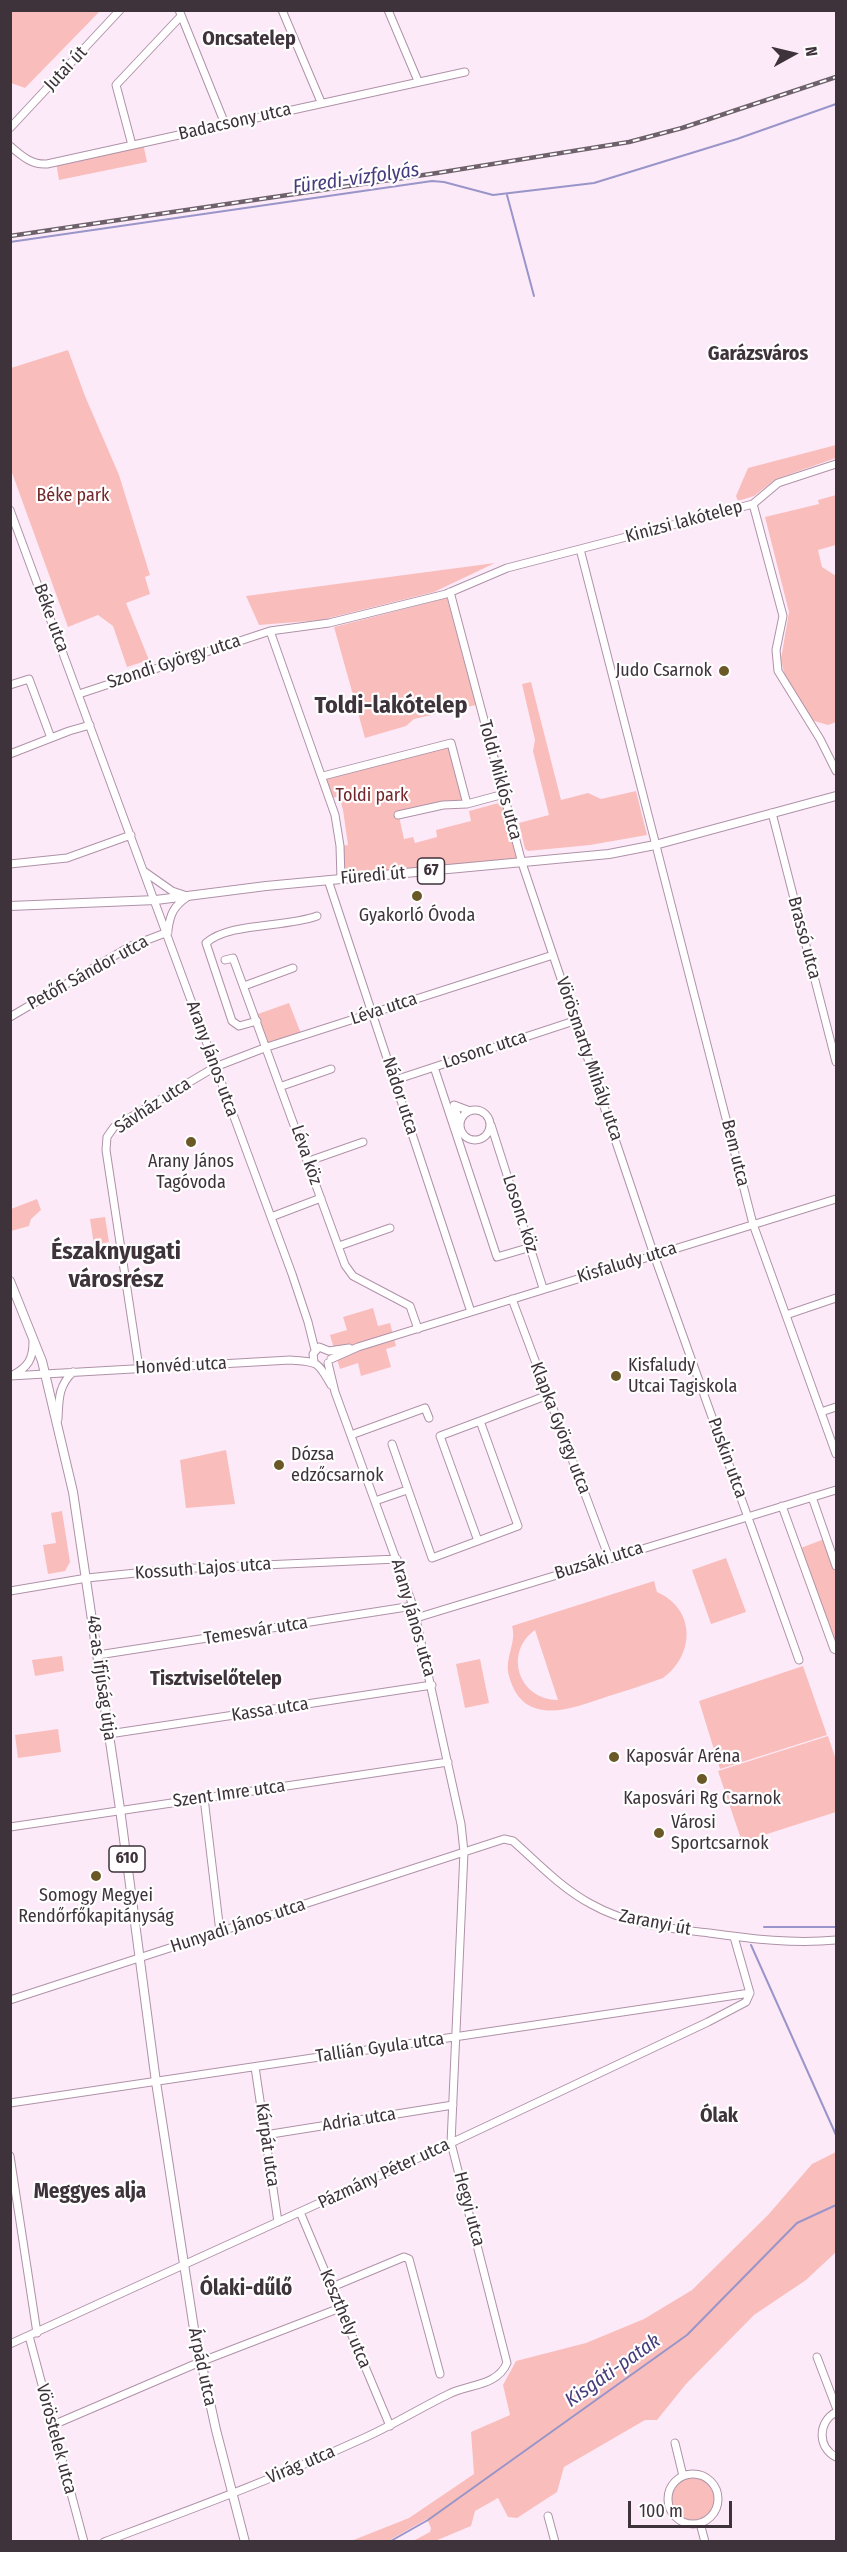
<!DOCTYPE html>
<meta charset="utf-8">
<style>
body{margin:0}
#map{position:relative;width:847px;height:2552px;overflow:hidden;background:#fdeaf9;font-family:"Fira Sans Condensed",sans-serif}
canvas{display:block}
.frame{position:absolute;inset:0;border:12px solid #3e323b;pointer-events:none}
.north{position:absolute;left:763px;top:24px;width:60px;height:60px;-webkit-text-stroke:4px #fefefe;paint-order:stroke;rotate:82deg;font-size:16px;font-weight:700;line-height:24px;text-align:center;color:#3e323b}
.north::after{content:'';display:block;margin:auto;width:21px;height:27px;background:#3e323b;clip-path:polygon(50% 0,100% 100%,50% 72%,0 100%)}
.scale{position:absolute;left:628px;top:2501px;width:104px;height:27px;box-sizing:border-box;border:3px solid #3e323b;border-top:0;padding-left:8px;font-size:18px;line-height:21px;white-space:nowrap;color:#3e323b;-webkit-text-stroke:4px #fefefe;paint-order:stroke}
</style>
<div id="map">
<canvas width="847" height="2552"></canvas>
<div class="frame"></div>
<div class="north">N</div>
<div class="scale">100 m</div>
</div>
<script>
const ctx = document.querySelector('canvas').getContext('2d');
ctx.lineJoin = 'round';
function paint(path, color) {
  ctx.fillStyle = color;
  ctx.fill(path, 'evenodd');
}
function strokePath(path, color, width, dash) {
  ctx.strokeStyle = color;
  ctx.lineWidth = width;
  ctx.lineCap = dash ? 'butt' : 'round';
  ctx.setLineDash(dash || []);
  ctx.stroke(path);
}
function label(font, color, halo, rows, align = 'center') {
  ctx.font = font + ' "Fira Sans Condensed",sans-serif';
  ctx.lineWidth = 4.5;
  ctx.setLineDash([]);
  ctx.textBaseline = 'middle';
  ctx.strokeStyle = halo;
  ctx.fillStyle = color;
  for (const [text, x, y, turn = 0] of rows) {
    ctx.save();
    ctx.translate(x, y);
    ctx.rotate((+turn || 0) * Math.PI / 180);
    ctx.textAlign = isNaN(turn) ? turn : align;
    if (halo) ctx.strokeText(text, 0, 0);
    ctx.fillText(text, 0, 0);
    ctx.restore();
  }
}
paint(new Path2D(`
 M11 10H100V11L25 88 11 83Z
 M143 143 147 162 59 180 56 162Z
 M68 350 85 396 119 475 150 575 145 577 150 594 126 603 149 660 127 667 113 626 98 615 68 627 11 470V368Z
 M836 445V458L776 479 754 496 738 501 736 496 748 468Z
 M836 495V545L818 550 822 567 836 576V722L828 725 811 720 784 673 781 659 789 612 765 517 819 504 818 500Z
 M495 563 434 592 321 620 259 625 246 596Z
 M447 598 476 705 414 719 406 726 365 738 334 627Z
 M531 682 561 800 588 793 601 799 636 791 647 835 590 845 528 851 525 849 519 823 549 815 533 751 535 740 522 684Z
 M451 743 467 804 399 816 404 839 413 837 415 843 437 837 436 830 471 821 469 811 506 801 522 863 341 879 340 846 348 845 343 810 339 796 330 799 323 776Z
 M289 1003 302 1036 267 1047 255 1015Z
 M37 1199 41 1210 31 1219 29 1226 11 1231V1209Z
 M105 1217 109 1242 94 1245 90 1219Z
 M373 1308 378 1326 390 1323 396 1346 386 1349 391 1367 361 1376 358 1363 340 1369 330 1335 347 1330 343 1317Z
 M226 1450 235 1504 186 1508 180 1460Z
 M62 1511 70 1562 65 1571 48 1574 43 1545 56 1543 51 1513Z
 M827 1538 836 1566V1655L798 1549Z
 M726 1558 746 1612 711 1624 692 1570Z
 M654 1581 657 1592C696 1609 695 1655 663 1678 644 1685 625 1691 606 1697 571 1709 523 1728 509 1676 504 1658 517 1643 512 1626ZM535 1630 558 1700C519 1700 503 1653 535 1630Z
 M62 1656 64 1671 35 1676 32 1660Z
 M480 1659 489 1703 465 1708 456 1664Z
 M803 1666 827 1735 720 1769 699 1701Z
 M58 1729 61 1752 18 1758 15 1735Z
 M828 1736 836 1760V1812L742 1842 718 1771Z
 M836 2152V2252L806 2280 754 2315 686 2384 657 2420H645L564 2467 557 2492 517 2518 508 2517 498 2498 475 2511 471 2526 435 2541H413L430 2532 431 2528 427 2519 388 2541H351L409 2518 474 2474 471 2432 510 2415 503 2385 516 2361 586 2343 644 2319 692 2290 768 2215 812 2164Z
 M672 2499a21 21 0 1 1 42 0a21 21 0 1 1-42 0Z`), '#f9bebc');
strokePath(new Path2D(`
 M507 195 534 296
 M10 242 432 181 444 182 493 195 594 183 737 139 836 104
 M764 1927H836
 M751 1945 836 2135
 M389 2542 428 2520 687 2335 797 2223 836 2205`), '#9995c9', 2);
const minor = new Path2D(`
 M179 10 225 124
 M282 10 321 102
 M388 10 418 81
 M10 128 120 10
 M132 145 116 85 181 16
 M10 146C22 156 31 165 47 164L465 72
 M753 504 783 616 776 650 778 671 820 739 836 771
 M753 504 778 483 836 464
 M10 510 292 1274 308 1322 315 1350
 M580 549 753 1224 836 1454
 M450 592 522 863 654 1255 799 1660
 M270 631 335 815 340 846 341 879
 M10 685 29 679 51 738
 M79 694 270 631 329 623 446 594 507 568 753 504
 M10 754 69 731 90 725
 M323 776 451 743 467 804 504 794
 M772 813 836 1062
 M398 815 443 805 467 804
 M10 864 67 858 131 835
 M145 872 172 891 187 896
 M328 880 471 1312
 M168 930C170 914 174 906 187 897
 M225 960 233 958 345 1265 353 1276 410 1306 418 1329
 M244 986 293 968
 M10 1017 131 946 168 932
 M257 1021 239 1026 232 1021 206 943C230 922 285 928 317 916
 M434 1067 497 1257 531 1247
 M395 1080 577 1020
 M282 1086 331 1069
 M460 1125a15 15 0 1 1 30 0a15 15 0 1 1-30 0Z
 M460 1124 454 1105 470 1111
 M491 1125 543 1288
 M309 1161 363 1142
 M271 1217 321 1198
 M339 1246 390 1228
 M512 1299 609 1558
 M786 1315 836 1298
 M331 1359 358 1347 836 1199
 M314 1362 313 1354 319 1347 329 1351 349 1348
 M139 1368 106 1150 107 1137 114 1127 215 1067 267 1047 553 955
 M13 1375C28 1367 33 1359 33 1342
 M10 1376 290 1360C317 1362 317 1360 331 1385
 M821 1412 836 1407
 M58 1419C59 1400 58 1386 73 1372
 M351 1435 425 1408 429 1418
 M392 1444 432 1558 518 1526 480 1421 548 1395
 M812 1497 836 1566
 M375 1501 407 1490
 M782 1506 834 1649 836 1650
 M478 1541 440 1436 480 1421
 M10 1591 87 1578 175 1569 397 1559
 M416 1618 836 1490
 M98 1655 413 1606
 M109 1734 432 1685
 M204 1798 220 1932
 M10 1827 448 1762
 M734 1937 750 1993
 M10 2000 504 1839 513 1841C538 1863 561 1888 591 1904 628 1925 668 1928 709 1933 752 1939 794 1944 836 1940
 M255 2067 278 2222
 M10 2103 750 1993
 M265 2135 453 2105
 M10 2156 37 2333
 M300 2212 390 2426
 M332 2287 404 2257 409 2259 440 2374
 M29 2336 84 2542
 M10 2344 451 2143 708 2022 746 2002 750 1993
 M817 2357 836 2407
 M836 2412C818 2422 817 2447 836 2457
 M53 2425 200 2362 340 2308
 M675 2443 683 2476
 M668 2499a25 25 0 1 1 50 0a25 25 0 1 1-50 0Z
 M548 2516 555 2542
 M700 2523 705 2542
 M104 2542C192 2509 279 2477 364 2438 393 2425 420 2408 449 2394 470 2384 497 2386 507 2363L451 2143 464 1852 461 1824 413 1606 335 1392 328 1363`);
const major = new Path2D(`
 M10 906 156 900 266 886 609 854 655 845 836 796
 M10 1281 42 1361 73 1492 120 1809 156 2082 194 2329 216 2430 245 2542`);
strokePath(minor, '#af92a8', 9);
strokePath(major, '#af92a8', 10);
strokePath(minor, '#fff', 7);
strokePath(major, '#fff', 8);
const rail = new Path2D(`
 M10 236 437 173 629 142 682 128 836 77`);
strokePath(rail, '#6e616b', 4.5);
strokePath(rail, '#fefefe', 2, [7]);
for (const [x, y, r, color] of [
 [724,671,6,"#6a5927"],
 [417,896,6,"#6a5927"],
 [191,1142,6,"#6a5927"],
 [616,1376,6,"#6a5927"],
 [279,1465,6,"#6a5927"],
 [614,1757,6,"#6a5927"],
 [702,1779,6,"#6a5927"],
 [659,1833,6,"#6a5927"],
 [96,1876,6,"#6a5927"]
]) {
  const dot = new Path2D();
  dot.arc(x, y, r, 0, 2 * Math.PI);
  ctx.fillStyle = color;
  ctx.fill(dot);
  strokePath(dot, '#fefefe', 2);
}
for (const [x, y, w] of [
 [431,871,27],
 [127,1859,36]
]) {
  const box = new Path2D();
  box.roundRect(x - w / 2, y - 13, w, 26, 4.5);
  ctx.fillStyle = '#fefefe';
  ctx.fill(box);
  strokePath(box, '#3e323b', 1.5);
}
label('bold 16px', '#3e323b', null, [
 ["67",431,871],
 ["610",127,1859]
]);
label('18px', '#3e323b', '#fefefe', [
 ["Jutai út",66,69,-47],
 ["Badacsony utca",235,122,-13],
 ["Kinizsi lakótelep",684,522,-15],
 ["Béke utca",51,618,70],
 ["Szondi György utca",174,662,-18],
 ["Toldi Miklós utca",500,780,75],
 ["Füredi út",373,876,-5],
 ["Brassó utca",804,938,75],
 ["Petőfi Sándor utca",88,973,-29],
 ["Léva utca",384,1009,-18],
 ["Losonc utca",485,1050,-18],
 ["Arany János utca",212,1059,70],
 ["Vörösmarty Mihály utca",589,1059,71],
 ["Nádor utca",400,1096,72],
 ["Sávház utca",153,1106,-33],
 ["Bem utca",735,1153,76],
 ["Léva köz",306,1155,71],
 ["Losonc köz",520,1214,72],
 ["Kisfaludy utca",627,1263,-17],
 ["Honvéd utca",181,1366,-3],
 ["Klapka György utca",560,1428,69],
 ["Puskin utca",727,1458,70],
 ["Buzsáki utca",599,1561,-17],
 ["Kossuth Lajos utca",203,1569,-4],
 ["Arany János utca",413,1618,74],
 ["Temesvár utca",256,1631,-9],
 ["48-as ifjúság útja",101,1678,82],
 ["Kassa utca",270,1710,-9],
 ["Szent Imre utca",229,1794,-8],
 ["Zaranyi út",655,1923,11],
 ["Hunyadi János utca",238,1926,-18],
 ["Tallián Gyula utca",380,2048,-8],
 ["Adria utca",359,2120,-9],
 ["Kárpát utca",267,2145,82],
 ["Pázmány Péter utca",384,2174,-25],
 ["Hegyi utca",469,2209,75],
 ["Keszthely utca",345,2319,67],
 ["Árpád utca",202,2367,78],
 ["Vöröstelek utca",56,2439,75],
 ["Virág utca",301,2465,-23]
]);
label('18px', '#72272a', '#fefefe', [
 ["Béke park",73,496],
 ["Toldi park",372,796]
]);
label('18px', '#3e323b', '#fefefe', [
 ["Judo Csarnok",712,671,"right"],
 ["Gyakorló Óvoda",417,916],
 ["Arany János",191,1162],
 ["Tagóvoda",191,1183],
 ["Kisfaludy",628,1366,"left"],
 ["Utcai Tagiskola",628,1387,"left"],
 ["Dózsa",291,1455,"left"],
 ["edzőcsarnok",291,1476,"left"],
 ["Kaposvár Aréna",626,1757,"left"],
 ["Kaposvári Rg Csarnok",702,1799],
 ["Városi",671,1823,"left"],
 ["Sportcsarnok",671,1844,"left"],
 ["Somogy Megyei",96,1896],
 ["Rendőrfőkapitányság",96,1917]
]);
label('bold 20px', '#3e323b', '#fefefe', [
 ["Oncsatelep",249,39],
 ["Garázsváros",758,354],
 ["Tisztviselőtelep",216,1679],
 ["Ólak",719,2116]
]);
label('italic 20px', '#463b7c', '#fefefe', [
 ["Füredi-vízfolyás",356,179,-8],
 ["Kisgáti-patak",613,2371,-35]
]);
label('bold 21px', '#3e323b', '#fefefe', [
 ["Meggyes alja",90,2192],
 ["Ólaki-dűlő",246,2289]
]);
label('bold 24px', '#3e323b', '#fefefe', [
 ["Toldi-lakótelep",391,706],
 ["Északnyugati",116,1252],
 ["városrész",116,1280]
]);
</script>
